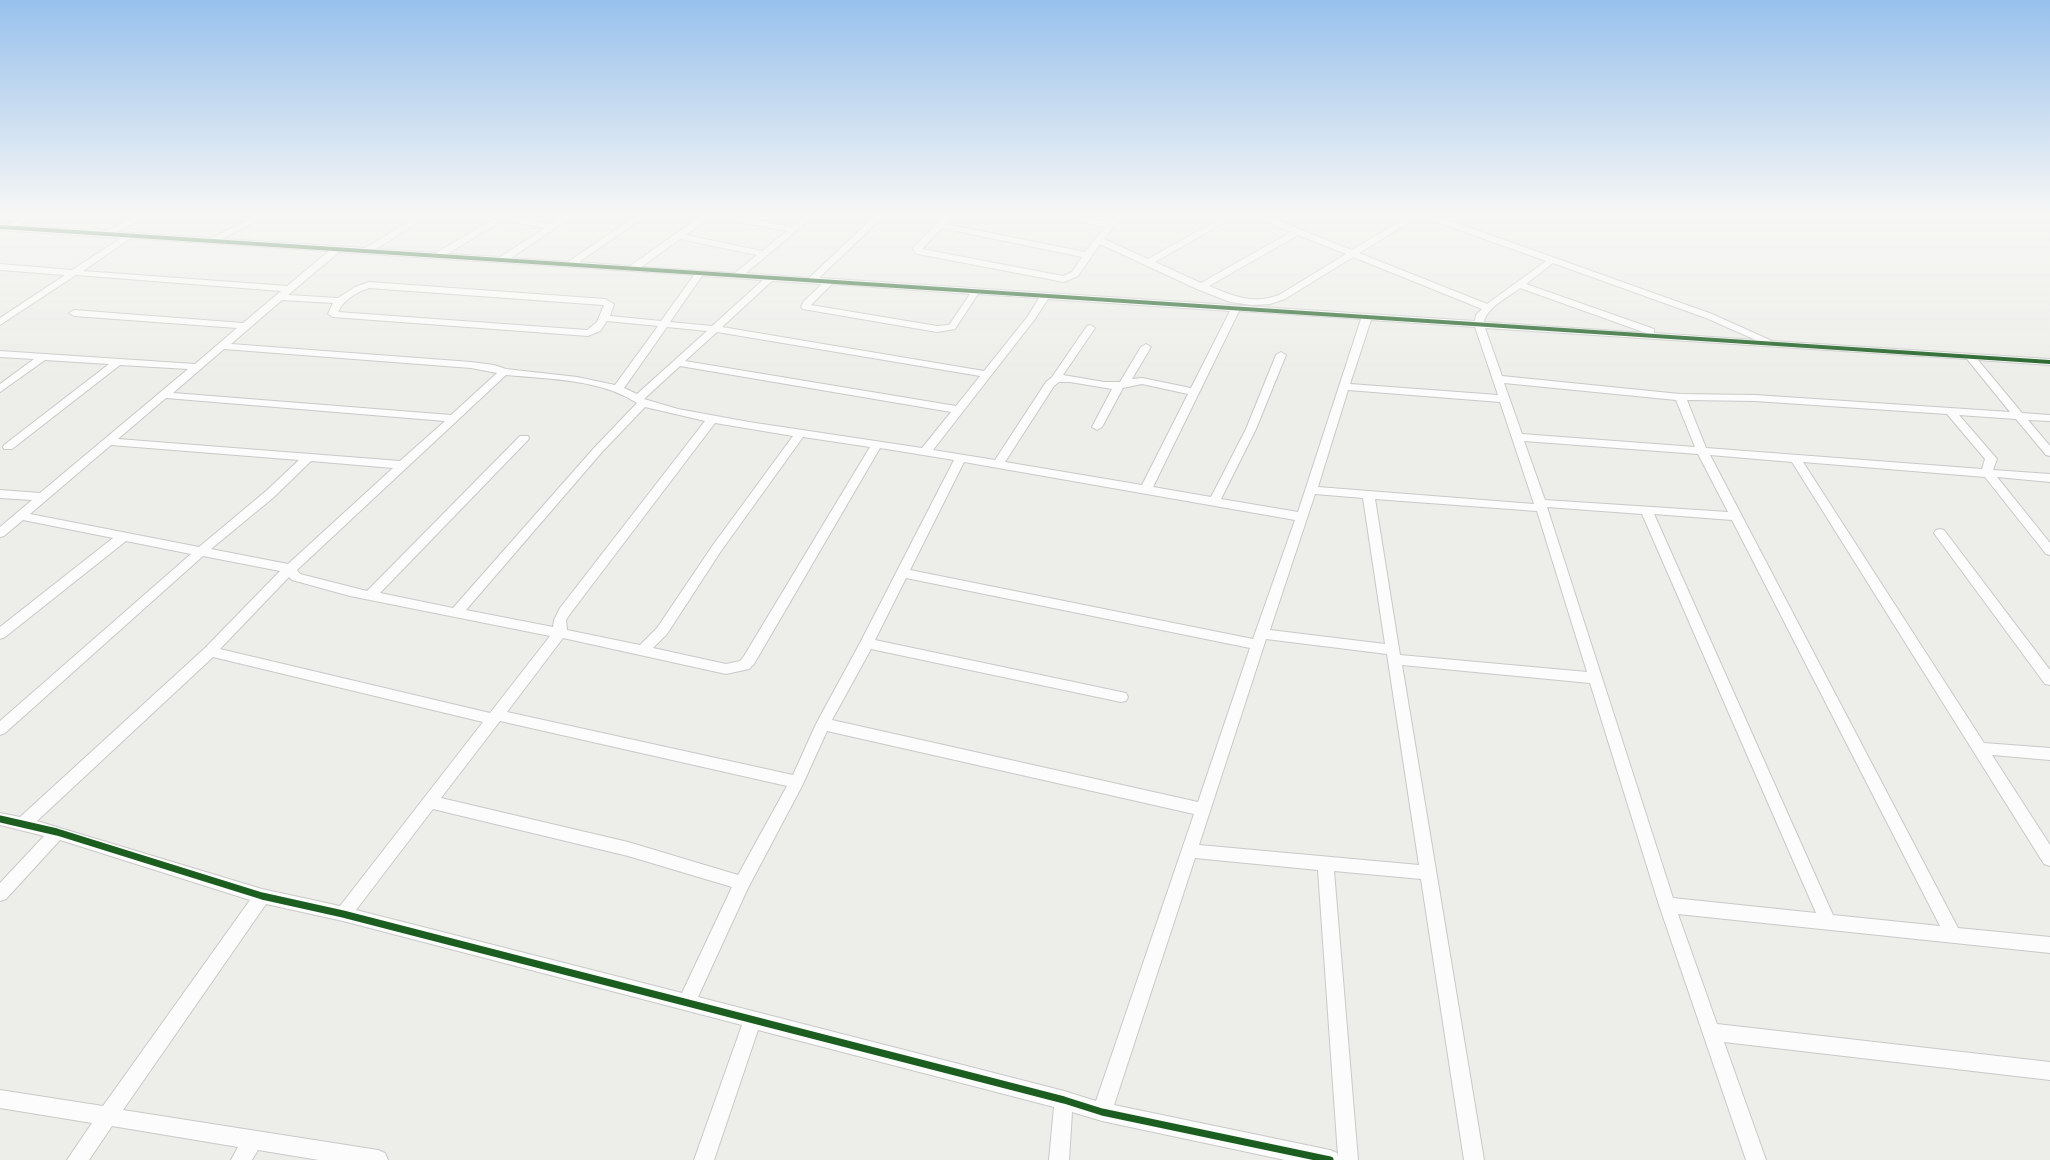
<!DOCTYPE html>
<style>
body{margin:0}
canvas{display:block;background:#edede9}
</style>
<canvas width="2050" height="1160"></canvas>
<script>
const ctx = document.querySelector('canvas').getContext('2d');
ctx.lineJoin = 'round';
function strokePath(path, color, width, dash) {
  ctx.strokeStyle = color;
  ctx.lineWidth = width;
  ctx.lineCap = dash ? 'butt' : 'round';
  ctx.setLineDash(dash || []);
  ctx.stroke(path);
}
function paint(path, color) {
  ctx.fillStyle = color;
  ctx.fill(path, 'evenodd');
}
const street = new Path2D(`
 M30 213H42L17 226 106 231 142 213H154L116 232 212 238 261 213H272L222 239 365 248 423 213H433L376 249 436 253 495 218 482 213H498L551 224 568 213H578L511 258 568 262 640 213H650L579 262 630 266 705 213H720L792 227 808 213H818L746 273 809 278 878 213H887L819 278 1475 321 1476 315 1482 309 1353 257 1285 299 1270 304 1252 305 1230 302 1197 289 1100 244 1078 276 1064 282 918 254 915 253 913 248 947 213H956L946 224 1085 252 1105 227 1044 213H1063L1108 222 1115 213H1124L1104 239 1148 259 1230 213H1241L1155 262 1201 283 1291 232 1247 213H1259L1352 250 1413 213H1429L1712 314 1772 341 2050 359V365L1978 360 2022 413 2050 415V421L2028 420 2050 446V456L2046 455 2016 419 1959 415 1997 459 1993 470 2050 474V482L1997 477 2050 543V555L2046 554 1985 477 1803 462 1984 743 2050 748V760L1992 755 2050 845V866L2044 864 1792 462 1710 455 1958 928 2050 937V953L1678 914 1717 1024 2050 1062V1080L1724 1042 1766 1160H1746L1659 905 1590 683 1402 665 1484 1160H1464L1421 879 1334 871 1358 1160H1285L1102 1121 1072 1112 1069 1160H1049L1054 1107 758 1030 714 1160H694L742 1025 343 921 266 904 123 1110 378 1150 385 1153 388 1160H319L258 1150 252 1160H231L238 1147 112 1126 89 1160H67L92 1123 0 1108V1090L103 1106 250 900 60 840 6 899 0 901V883L44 836 0 825V813L20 817 205 648 280 571 203 556 5 733 0 735V721L191 554 126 541 5 637 0 639V627L113 538 23 520 4 536 0 537V527L32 500 0 498V490L40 493 188 369 120 365 12 449H4L3 447 4 445 109 364 45 360 0 392V384L34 359 0 357V351L195 364 237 328 74 316 69 313 74 310 243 323 281 291 76 275 0 325V318L65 275 0 270V264L72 270 121 238 0 230V224L7 225ZM1420 216 1546 261 1487 304 1359 253ZM711 217 787 231 762 251 686 235ZM503 220 545 228 500 257 447 254ZM942 228 1082 257 1072 272 1063 276 922 249ZM1298 235 1346 254 1279 295C1253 305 1233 296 1209 286ZM131 238 329 251 287 286 83 271ZM680 239 757 255 735 273 641 267ZM339 252 694 275 661 321 610 316 614 304 605 299 369 282 355 287 338 298 288 295ZM1553 263 1706 318 1756 340 1654 333V329L1526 284ZM702 276 763 280 712 326 670 322ZM772 281 822 284 804 301 801 307 803 309 937 332 955 329 978 294 1039 298 1028 316 984 371 722 327ZM832 284 970 294 949 325 937 326 811 305ZM369 288 603 305H604L597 322 587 330 338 312C344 299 357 292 369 288ZM1520 288 1646 333 1484 322C1487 307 1509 297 1520 288ZM1048 299 1230 311 1191 388 1142 378 1132 379 1151 347 1146 344 1141 347 1120 382H1104L1063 375 1095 328 1090 325 1087 326 1052 377 1046 382 995 460 933 450 1035 319ZM282 300 333 303 328 314 333 317 588 336 600 331 607 321 658 326 615 385 577 377 506 369 494 365 471 362 231 344ZM1239 311 1361 319 1298 512 1221 499 1256 429 1286 355 1281 352 1276 355 1246 429 1211 497 1153 487ZM1371 320 1475 327 1498 395 1350 384ZM667 327 707 331 637 394 624 388ZM1485 328 1967 359 2010 412 1755 395 1680 394 1502 376ZM717 332 980 376 956 406 685 361ZM224 349 471 368 497 373 451 415 173 393ZM680 366 951 412 922 448 749 422 678 409 644 399ZM506 375C549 379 600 379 637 403L594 448 453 608 380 593 528 440 529 438 528 436H520L367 591 300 574 297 570ZM1059 382H1070L1112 389 1092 427 1097 430 1102 427 1123 388 1142 384 1188 394 1142 485 1005 462 1054 386ZM1504 383 1676 400 1695 447 1522 434ZM1348 390 1500 402 1534 504 1318 487ZM166 398 445 421 400 461 118 439ZM1687 400 1755 401 1947 414 1985 459 1982 469 1706 448ZM645 407 705 421 560 608 554 620 553 627 466 610 602 452ZM715 423 793 436 713 545 657 628 640 645 567 630 566 620 570 614ZM803 437 870 447 744 656 740 661 726 664 653 648 667 634 721 551ZM1524 441 1698 454 1728 512 1545 500ZM111 445 299 460 266 491 199 547 30 514ZM880 448 954 460 860 643 816 724 793 775 507 712 563 638 726 674 749 669 754 664ZM311 461 393 468 288 564 211 549 274 497ZM964 462 1295 520 1253 639 910 570ZM1315 494 1363 498 1385 644 1270 630ZM1375 499 1537 511 1587 672 1400 655ZM1547 507 1642 514 1816 913 1673 898ZM1654 514 1732 520 1940 926 1833 915ZM289 577 292 580 350 596 550 636 490 713 220 649ZM906 578 1250 648 1198 802 832 720 871 649 1121 702 1126 701 1128 697 1126 693 1121 692 875 640ZM1266 639 1387 654 1419 865 1199 845ZM213 657 483 722 340 906 262 889 37 821ZM500 721 787 786 738 875 628 842 441 798ZM827 731 1194 814 1096 1101 1064 1091 698 997 748 888 802 786ZM433 809 628 856 732 887 682 993 356 910ZM1195 858 1318 870 1338 1156 1337 1153 1330 1150 1114 1105Z
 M1940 529 1944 530 2050 670V685L2045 684 1936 536 1934 533 1936 530Z`);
strokePath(street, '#c9c9c9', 2);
paint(street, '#fcfcfc');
strokePath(new Path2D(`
 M0 227 2050 362`), '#1b5e20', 4);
strokePath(new Path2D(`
 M0 819 57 832 262 896 343 914 1064 1100 1102 1112 1330 1160`), '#1b5e20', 7);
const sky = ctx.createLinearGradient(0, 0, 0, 376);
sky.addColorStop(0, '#98c1ed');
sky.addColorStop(0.57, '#f7f7f5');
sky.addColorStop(1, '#f7f7f500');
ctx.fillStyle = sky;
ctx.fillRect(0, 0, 2050, 376);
</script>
